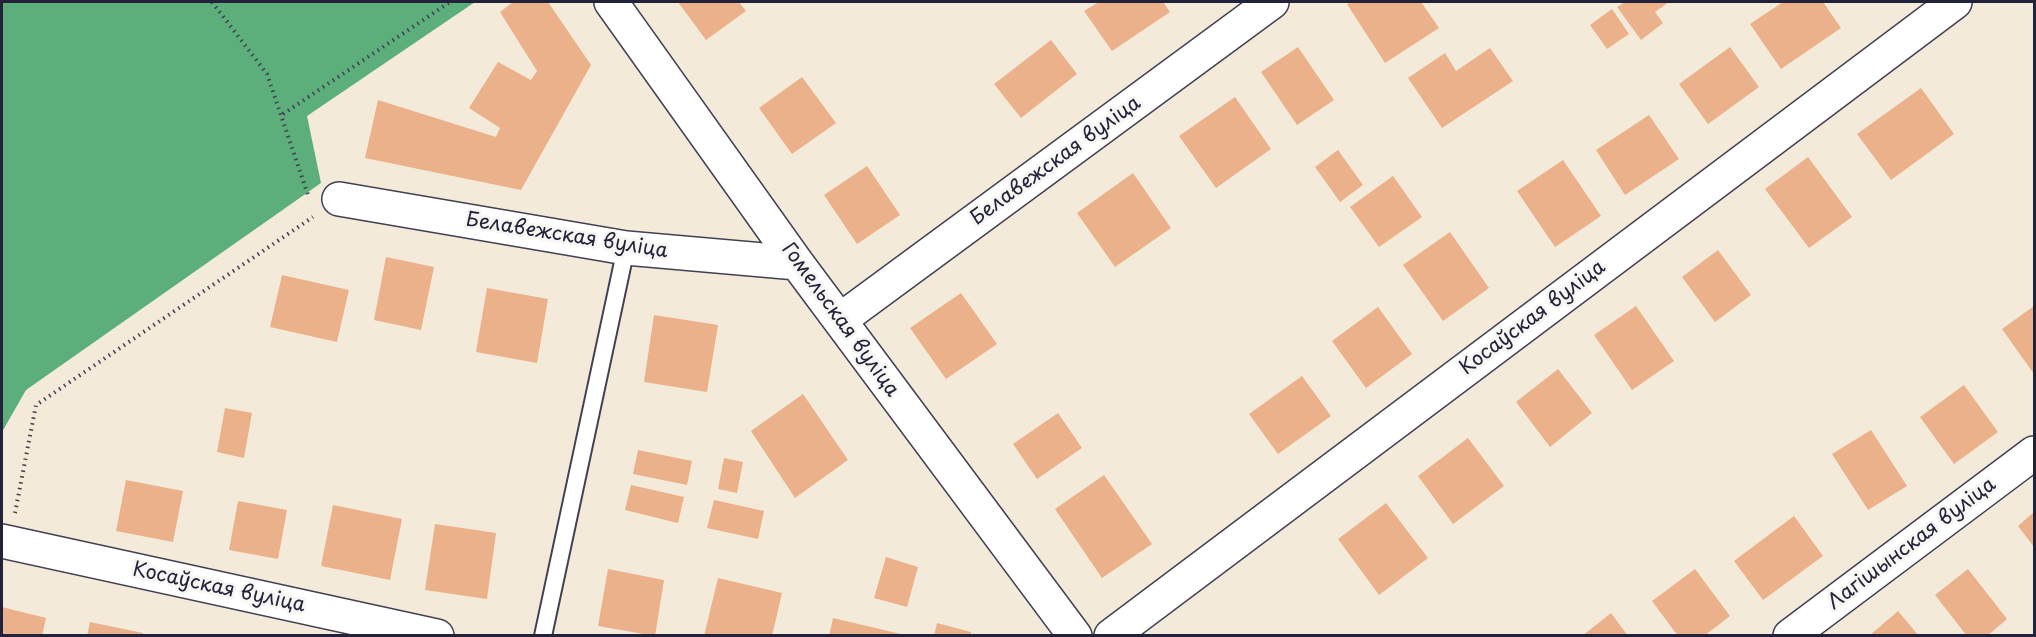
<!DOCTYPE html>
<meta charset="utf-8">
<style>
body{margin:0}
#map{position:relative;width:2036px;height:637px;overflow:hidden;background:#f4ead9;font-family:"Playpen Sans",sans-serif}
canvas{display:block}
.frame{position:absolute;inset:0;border:3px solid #22223b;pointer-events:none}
</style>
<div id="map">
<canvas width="2036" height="637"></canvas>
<div class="frame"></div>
</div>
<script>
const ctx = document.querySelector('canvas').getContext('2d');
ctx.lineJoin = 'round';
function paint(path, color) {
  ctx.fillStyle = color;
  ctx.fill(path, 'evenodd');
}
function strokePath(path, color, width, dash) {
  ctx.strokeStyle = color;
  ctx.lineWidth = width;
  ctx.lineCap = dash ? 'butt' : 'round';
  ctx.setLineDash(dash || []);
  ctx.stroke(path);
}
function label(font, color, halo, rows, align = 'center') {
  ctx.font = font + ' "Playpen Sans",sans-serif';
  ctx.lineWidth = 6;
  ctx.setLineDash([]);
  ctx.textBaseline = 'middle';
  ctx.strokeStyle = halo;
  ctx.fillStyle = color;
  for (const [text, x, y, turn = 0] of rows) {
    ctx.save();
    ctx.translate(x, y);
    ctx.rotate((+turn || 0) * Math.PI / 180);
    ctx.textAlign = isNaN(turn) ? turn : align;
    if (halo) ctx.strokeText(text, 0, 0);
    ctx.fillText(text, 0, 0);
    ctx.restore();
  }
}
paint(new Path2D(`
 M2 2H475L307 116 321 183 26 390 2 432Z`), '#5caf7b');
paint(new Path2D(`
 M513 2H548L591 65 521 190 365 158 378 100 496 137 500 128 469 108 498 62 531 80 537 71 500 12Z
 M678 2H739L746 11 706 40Z
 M1099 2H1163L1170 12 1112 51 1084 11Z
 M1351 2H1421L1439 28 1385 63 1347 4Z
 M1625 2H1669L1655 12 1663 23 1641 40 1617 7Z
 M1783 2H1823L1841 28 1781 69 1750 24Z
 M1612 9 1629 34 1607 49 1590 25Z
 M1051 40 1077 74 1021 118 994 84Z
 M1298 47 1334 100 1297 125 1261 72Z
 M1730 47 1759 87 1708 124 1679 84Z
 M1490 48 1513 81 1442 128 1408 78 1445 53 1456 71Z
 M802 77 836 123 792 154 759 108Z
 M1921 88 1954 134 1891 180 1857 134Z
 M1235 97 1271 149 1216 188 1179 136Z
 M1649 115 1679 159 1625 195 1596 150Z
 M1338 150 1363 185 1340 202 1315 167Z
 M1808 157 1852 217 1809 248 1765 189Z
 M1563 160 1601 216 1555 247 1517 191Z
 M867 166 900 215 857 244 824 195Z
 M1133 173 1171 228 1115 267 1077 213Z
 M1393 176 1422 217 1379 247 1350 207Z
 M1450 232 1489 288 1443 321 1403 265Z
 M1718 250 1751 295 1715 322 1682 277Z
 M386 257 434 267 421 330 374 320Z
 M282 275 349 290 337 342 270 327Z
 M487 288 548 299 537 363 476 352Z
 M961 293 997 344 946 379 910 328Z
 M1636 306 1674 361 1632 390 1594 335Z
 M2034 306V374L2002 329Z
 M1378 307 1412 354 1366 388 1332 341Z
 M654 315 718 325 707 392 644 382Z
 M1558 369 1592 413 1550 447 1516 402Z
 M1302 376 1331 416 1278 454 1249 414Z
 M1964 385 1998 432 1954 464 1920 417Z
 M803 394 848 460 795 498 751 431Z
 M225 408 252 413 244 458 217 452Z
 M1058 413 1082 448 1037 479 1013 444Z
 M1871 430 1907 486 1868 510 1832 454Z
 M1468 438 1504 486 1453 524 1418 476Z
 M638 450 692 461 687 485 633 474Z
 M724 458 743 462 737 493 718 489Z
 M1104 475 1152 544 1102 578 1055 509Z
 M126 480 183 491 173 542 116 531Z
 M631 485 684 497 678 523 625 510Z
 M714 500 764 511 758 539 707 528Z
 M238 501 287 510 278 559 229 550Z
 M1386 503 1428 558 1379 595 1338 539Z
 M333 505 402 519 390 580 321 566Z
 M2034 512V547L2018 526Z
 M1794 516 1823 556 1763 600 1734 561Z
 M435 524 496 533 487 599 425 590Z
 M886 557 918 567 907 607 874 598Z
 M608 569 664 580 655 636 598 626Z
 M1695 569 1730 616 1704 636H1678L1652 601Z
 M1968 569 2007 619 1987 636H1967L1935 595Z
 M718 578 782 593 772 636H704Z
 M2 607 46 618 42 636H2Z
 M1898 611 1919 636H1869Z
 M1611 613 1628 636H1582Z
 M833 618 905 635V636H829Z
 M90 622 143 633V636H87Z
 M937 623 971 632 970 636H934Z`), '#ebb18a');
const lane = new Path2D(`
 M543 636 626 248`);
const street = new Path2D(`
 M611 2 797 263 1075 636
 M339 199 626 248 797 263
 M840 320 1272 2
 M2 541 437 636
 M1111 636 1955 2
 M1790 636 2034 453`);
strokePath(lane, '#424053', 20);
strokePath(street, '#424053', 36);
strokePath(new Path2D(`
 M212 2 267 74 308 195
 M283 114 450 2
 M15 513 36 405 313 217`), '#424053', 4, [1.5, 4.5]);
strokePath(lane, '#fff', 16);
strokePath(street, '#fff', 33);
label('20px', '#22223b', '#f6f6f2', [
 ["Белавежская вуліца",1056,161,-36],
 ["Белавежская вуліца",567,236,9],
 ["Косаўская вуліца",1533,318,-37],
 ["Гомельская вуліца",840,320,54],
 ["Лагішынская вуліца",1912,544,-37],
 ["Косаўская вуліца",219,588,12]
]);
</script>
